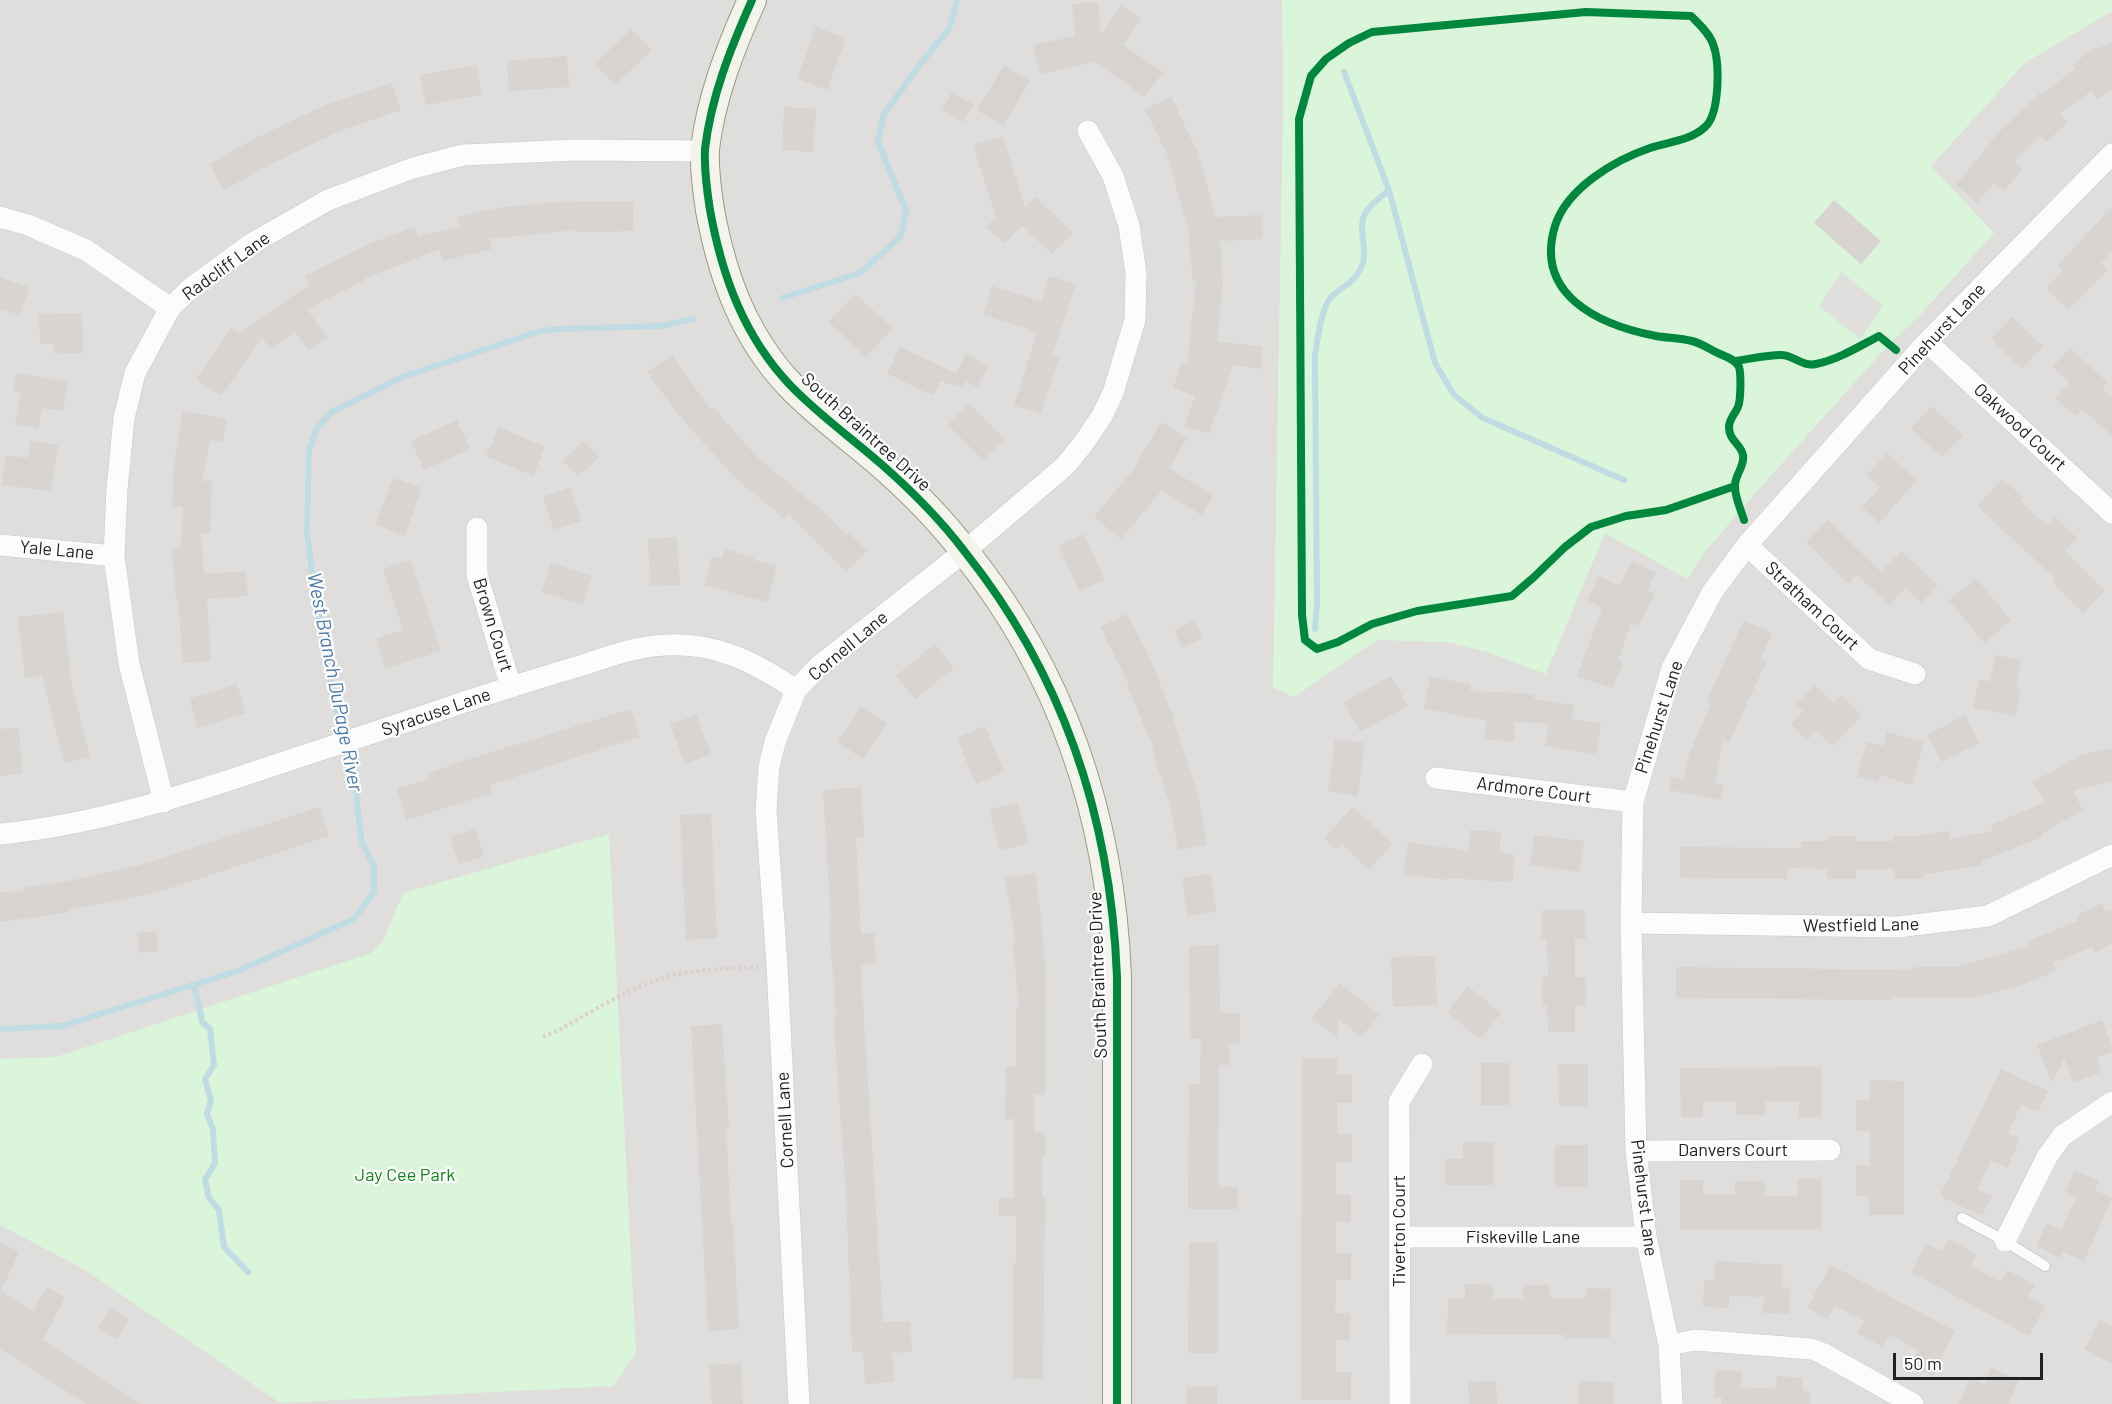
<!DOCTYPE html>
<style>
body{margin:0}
#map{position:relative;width:2112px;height:1404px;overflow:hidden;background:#f0eeeb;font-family:Barlow,sans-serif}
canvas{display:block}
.scale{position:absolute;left:1893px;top:1353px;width:150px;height:27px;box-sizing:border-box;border:3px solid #222;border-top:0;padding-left:8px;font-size:18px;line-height:21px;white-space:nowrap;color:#222;-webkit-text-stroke:4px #fff;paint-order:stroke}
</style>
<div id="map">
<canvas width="2112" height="1404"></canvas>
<div class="scale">50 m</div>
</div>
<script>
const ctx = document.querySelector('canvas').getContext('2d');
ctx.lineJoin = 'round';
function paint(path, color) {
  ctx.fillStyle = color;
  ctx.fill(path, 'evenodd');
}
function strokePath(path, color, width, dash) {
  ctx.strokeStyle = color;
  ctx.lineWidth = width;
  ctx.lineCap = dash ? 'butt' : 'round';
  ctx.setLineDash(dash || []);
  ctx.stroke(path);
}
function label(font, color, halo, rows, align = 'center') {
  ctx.font = font + ' Barlow,sans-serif';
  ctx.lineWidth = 4.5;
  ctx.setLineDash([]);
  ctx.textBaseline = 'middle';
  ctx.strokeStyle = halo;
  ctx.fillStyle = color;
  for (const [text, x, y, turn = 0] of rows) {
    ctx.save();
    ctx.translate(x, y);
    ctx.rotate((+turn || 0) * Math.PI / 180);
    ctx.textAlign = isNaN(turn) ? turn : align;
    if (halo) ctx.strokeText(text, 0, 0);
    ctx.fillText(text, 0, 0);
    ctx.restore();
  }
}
paint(new Path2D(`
 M0 0H2112V1404H0Z`), '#dfdedc');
paint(new Path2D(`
 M1282 0H2112V11L2025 63 1931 166 1994 233 1921 314 1883 351 1751 498 1706 551 1687 579 1605 533 1546 674 1487 652 1447 642 1377 640 1294 697 1273 688 1283 102Z
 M609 834 636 1354 613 1386 280 1403 85 1270 0 1225V1059L56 1057 371 953 384 939 403 893Z`), '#daf5da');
paint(new Path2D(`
 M1841 272 1883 306 1860 339 1819 306Z`), '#e0dfde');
strokePath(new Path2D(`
 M1344 72 1389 190 1435 363 1454 395 1483 418 1624 480
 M782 298 860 273 901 236 906 211 878 142 883 116 917 68 949 29 957 0
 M1315 629 1317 604 1315 355C1318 338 1320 315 1329 300 1340 285 1354 287 1363 263 1368 246 1355 224 1368 209 1374 202 1382 196 1389 190
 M193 985 198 1000 202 1022 210 1029 214 1065 205 1079 211 1101 207 1114 213 1129 215 1163 205 1180 209 1198 219 1210 224 1247 248 1272
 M0 1029 62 1026 193 985 238 971 354 919 374 892V866L362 843 357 804 355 769 337 714 315 596 307 532 309 450 316 430 331 412 405 376 537 332 558 329 661 326 693 319`), '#bfdbe3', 6);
paint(new Path2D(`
 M1098 2 1101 36 1121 5 1141 18 1123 45 1163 72 1145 97 1095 62 1040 74 1033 45 1075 36 1072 4Z
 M816 27 846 38 827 90 797 79Z
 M631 29 652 50 615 85 595 64Z
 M2112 42V89L2098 99 2091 91 2060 114 2068 122 2046 142 2040 135 2014 161 2023 168 2004 191 1994 183 1977 203 1956 185 1999 132 2040 93 2041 95 2075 69 2072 65 2095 47 2097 49Z
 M567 56 569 87 509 91 507 61Z
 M477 65 482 95 426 105 420 75Z
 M1004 65 1030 81 1003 126 977 110Z
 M392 83 401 110 342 130 271 164 224 190 209 164 256 138 323 106Z
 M952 92 974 105 963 122 942 109Z
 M1171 97 1198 153 1216 217 1262 215 1263 239 1220 241 1223 284 1217 341 1263 347 1260 369 1233 365 1209 434 1184 426 1195 396 1173 388 1182 362 1187 363 1196 282H1193L1188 229 1167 154 1145 109Z
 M784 107 816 109 813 152 782 150Z
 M1003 136 1025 208 1035 197 1073 232 1052 254 1022 226 1005 244 986 227 996 217 973 145Z
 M1834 200 1881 241 1861 264 1814 223Z
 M633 201V231L575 232V230L489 239 492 249 442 261 440 249 364 279 365 280 307 309 327 338 309 350 295 332 270 349 262 337 221 396 196 379 231 328 239 333 309 285 305 276 369 244 415 227 418 236 459 227 457 217 497 208 556 202Z
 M2112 207V251L2101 263 2108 269 2069 310 2046 288 2063 270 2058 265Z
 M1049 276 1076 284 1052 356 1059 358 1040 414 1014 405 1037 334 1031 332 1032 330 983 315 992 286 1041 301Z
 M0 277 29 287 20 315 0 309Z
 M855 294 893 328 866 357 829 322Z
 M82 313 83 353 54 354V344H40L39 314Z
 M2012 317 2043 346 2022 369 1991 339Z
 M900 347 956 373 966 354 989 366 977 387 966 381 963 388 940 381 933 396 887 373Z
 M2070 348 2107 382 2102 388 2112 397V435L2082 410 2075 416 2055 398 2070 382 2053 367Z
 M672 355 711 410 714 408 757 457 826 514 847 535 849 533 867 551 846 572 789 514 785 519 735 478 677 413 647 372Z
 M16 373 68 382 63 411 42 408 38 428 15 424 21 393 13 391Z
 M969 403 1005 439 983 460 948 425Z
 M1931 406 1963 435 1942 457 1911 429Z
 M183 411 227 419 223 442 210 440 202 481H212L210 533H201L204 574 246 571 248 596 207 599 211 661 183 663 178 600H176L172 549 181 548 183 507H172L174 462Z
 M457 420 470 449 424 470 411 441Z
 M1161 422 1187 438 1169 468 1213 496 1201 515 1162 490 1121 539 1094 517 1133 470Z
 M499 427 545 447 533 476 486 456Z
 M30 441 58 445 51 491 2 485 6 455 28 458Z
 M584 441 599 457 578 476 563 461Z
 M1887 453 1917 480 1879 523 1862 507 1880 487 1867 475Z
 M393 478 422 488 405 536 375 525Z
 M2002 479 2023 497 2020 500 2047 526 2055 517 2077 538 2064 551 2105 591 2083 613 2052 582 2056 579 1977 506Z
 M570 487 581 521 554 530 543 497Z
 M1828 520 1881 572 1901 551 1938 585 1922 603 1905 588 1890 605 1857 575 1849 584 1806 542Z
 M1084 534 1105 580 1079 591 1059 545Z
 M677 537 680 585 650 586 648 539Z
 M725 549 754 557 753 560 777 566 767 602 704 585 712 556 722 559Z
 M410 560 441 651 385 669 376 639 403 630 383 569Z
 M1632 561 1656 573 1647 591 1655 594 1638 626 1631 623 1618 660 1623 662 1613 689 1577 676 1602 608 1587 600 1599 576 1619 586Z
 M551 563 592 576 583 605 541 592Z
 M1976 578 2011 620 1984 643 1949 600Z
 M63 612 72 686 90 757 64 763 42 676 25 678 18 617Z
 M1127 614 1150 658 1174 719 1173 720 1198 793 1207 845 1178 850 1170 804 1152 750 1154 749 1127 685 1129 684 1100 627Z
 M1195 620 1203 638 1182 648 1174 630Z
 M1744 620 1772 633 1760 660 1766 662 1729 743 1723 740 1715 783 1724 785 1721 800 1669 790 1671 777 1684 779 1689 754 1711 704 1706 702Z
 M935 644 954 668 915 699 896 676Z
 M1995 655 2021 660 2016 687 2021 688 2016 716 1973 708 1979 679 1990 682Z
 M1391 676 1408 706 1360 732 1344 702Z
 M1430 677 1471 684 1470 691 1535 694 1534 699 1574 705 1572 719 1601 723 1596 754 1545 746 1549 723 1514 722V741L1485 740 1486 720 1424 709Z
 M237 684 246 713 198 728 189 699Z
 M1814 685 1834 703 1841 695 1862 715 1833 746 1816 731 1807 740 1791 725 1803 711 1796 705Z
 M861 706 887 723 863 759 837 742Z
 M631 709 640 737 490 785 492 793 407 820 397 789 428 779 427 774 463 761Z
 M696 715 711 754 685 764 670 724Z
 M1965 715 1979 743 1942 762 1927 735Z
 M985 726 1004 772 976 784 957 738Z
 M19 728 22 774 0 776V729Z
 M1887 732 1924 742 1912 785 1881 775 1878 782 1857 776 1867 742 1883 746Z
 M1335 739 1365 743 1358 796 1328 791Z
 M2112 748V781L2073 791 2083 810 2041 834 2042 837 1982 861V865L1923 875V879H1894V869H1856V879H1827V869L1787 868V879L1680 878V847L1801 848V841H1827V836H1856V841H1894V836H1919L1949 831 1950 839 1994 831 1991 825 2045 802 2033 782 2081 755Z
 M861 787 864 837H856L861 934 874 933 876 964 862 965 861 972 883 1322 910 1321 912 1352 892 1353 894 1382 865 1384 863 1351 852 1352 846 1193 836 1054 834 1015H836L829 924H831L823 790Z
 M1017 802 1029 843 1000 851 989 810Z
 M320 807 329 836 155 893 69 910 70 912 0 922V892L24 891 23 888 68 881 137 866Z
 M1353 807 1393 844 1369 870 1342 844 1336 850 1324 838Z
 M711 813 717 938 686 940 680 815Z
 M475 829 484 856 459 864 450 837Z
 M1470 830 1501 832 1499 853 1514 854 1513 882 1446 878V880L1403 874 1408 842 1469 851Z
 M1534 835 1584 841 1579 872 1530 865Z
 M1035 873 1041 915 1046 977 1045 1095 1034 1094V1132H1045V1158H1042V1198H1045L1043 1379 1013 1378V1263H1016V1216H999V1198H1014V1119H1005L1006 1067H1016V1009H1019L1013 943H1016L1005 878Z
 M1211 874 1216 912 1187 916 1182 878Z
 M2101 903 2106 912 2112 909V944L2095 953 2092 947 2053 963 2056 971 2021 985 1975 998 1893 997V1000L1676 998V967L1914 970V967H1956L2030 946 2028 941 2078 921 2076 916Z
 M1542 910H1585L1586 939H1575V977H1586V1006H1575V1032H1548L1547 1006H1542V977H1548L1547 939H1542Z
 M156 931 158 951 140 953 137 933Z
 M1219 945 1220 1013H1240V1045L1229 1044V1065H1219L1218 1187H1238V1209H1188L1189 1084H1200L1201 1039H1190L1189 946Z
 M1435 956 1437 1005 1393 1007 1391 957Z
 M1340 983 1379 1015 1361 1037 1338 1018V1039L1312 1018Z
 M1468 986 1501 1013 1480 1039 1447 1012Z
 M2102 1020 2112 1047V1052L2097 1058 2102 1072 2073 1083 2064 1058 2052 1083 2037 1045Z
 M722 1024 729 1128H726L731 1223H733L739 1329 708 1331 691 1026Z
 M1302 1058H1338L1337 1075H1352V1103H1337V1134H1352V1162H1336V1195H1351V1222H1336V1253H1351V1280H1336L1335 1313H1350V1340H1336V1372H1351V1400H1301Z
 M1481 1063H1510V1105H1481Z
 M1558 1064H1588V1106H1559Z
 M1821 1067V1117H1799V1101H1766V1115H1736V1102H1703V1117H1681L1680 1068Z
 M2001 1069 2048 1091 2038 1112 2021 1105 2008 1133 2020 1139 2007 1168 1991 1160 1977 1189 1992 1196 1982 1216 1940 1196Z
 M1870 1080 1904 1081V1215H1869V1196H1856V1165L1870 1166V1131H1856V1100H1870Z
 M1463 1142H1494V1185H1445V1159H1463Z
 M1555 1145H1588V1187H1555Z
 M2075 1171 2099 1181 2094 1190 2112 1198 2084 1261 2063 1252 2060 1258 2036 1246 2047 1223 2061 1230 2076 1198 2065 1193Z
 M1798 1179H1821V1229H1680V1180H1703V1195H1735V1181H1765V1196H1798Z
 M1949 1239 1977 1254 1970 1266 2001 1282 2007 1270 2035 1285 2028 1297 2045 1306 2029 1336 1911 1272 1926 1243 1942 1251Z
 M0 1242 19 1252 1 1291 33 1312 46 1287 65 1297 43 1340 141 1404H87L0 1349Z
 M1189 1242H1218V1353H1188Z
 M1715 1261 1783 1265 1782 1287 1791 1288 1789 1314 1763 1313 1764 1297 1729 1296V1308L1703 1307 1704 1280 1714 1281Z
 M1831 1265 1955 1331 1932 1376 1911 1364 1919 1350 1890 1335 1883 1347 1857 1333 1864 1321 1835 1306 1828 1319 1807 1308Z
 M1465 1284 1493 1285V1299H1523V1285H1550V1298H1586V1288L1611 1289 1610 1338H1565V1335L1447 1334 1448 1299H1465Z
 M111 1307 129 1319 116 1339 98 1327Z
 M2100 1320 2112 1327V1364L2084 1349Z
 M741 1363 743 1404H712L709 1365Z
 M1991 1368 2019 1380 2008 1404H1959L1970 1378 1985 1384Z
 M1716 1370 1742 1372 1741 1387 1776 1389 1777 1376 1803 1378 1802 1391H1810V1404H1721L1722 1397H1714Z
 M1496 1381 1497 1404H1469L1468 1382Z
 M1579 1381 1614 1382V1404H1578Z
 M1187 1387H1217V1404H1187Z`), '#d7d4d2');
const lane = new Path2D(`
 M1962 1218 2005 1241 2045 1266`);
const street = new Path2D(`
 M0 217 28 225 86 250 170 308
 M1927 342 2112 513
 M477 528V575L511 687
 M0 545 114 556
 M1747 545 1869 659 1915 674
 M1436 778 1633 802
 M164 802 129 664 114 556 117 489 124 418 135 373 170 308 191 288 251 244 328 200 413 168 463 155 574 150 705 151
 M0 834C94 825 183 796 272 766 338 744 404 723 470 700 508 688 545 676 583 665 610 656 637 646 666 645 717 642 756 663 796 690
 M1631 923 1898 927 1988 916 2112 855
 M1636 1151 1830 1150
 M1399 1237H1646
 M2005 1241 2047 1157 2062 1136 2112 1102
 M1669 1345 1695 1340 1811 1349 1822 1353 1913 1404
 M799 1404 777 965 766 810 769 767 775 742 796 690 819 666 965 551 1065 466 1083 444 1102 416 1113 393 1135 320 1136 273 1129 226 1113 176 1088 131
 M1400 1404 1399 1102 1422 1064
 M1672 1404 1669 1345 1646 1237 1636 1151 1631 923 1633 802 1672 668 1713 591 1747 545 1927 342 2112 154`);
const secondary = new Path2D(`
 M752 0C731 47 711 97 705 149 704 169 707 191 710 210 722 276 744 337 791 386 818 414 850 437 880 463 911 490 940 519 965 552 1064 676 1111 819 1117 977V1404`);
strokePath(lane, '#c9c8c7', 12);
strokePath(street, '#c9c8c7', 22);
strokePath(secondary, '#999a82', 30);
strokePath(new Path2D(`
 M543 1037 555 1032C590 1013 625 990 662 978 693 969 727 969 758 967`), '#dccecd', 4, [3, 3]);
strokePath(lane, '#fdfcfc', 10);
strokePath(street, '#fdfcfc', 21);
strokePath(secondary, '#f4f4ed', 28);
strokePath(new Path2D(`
 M752 0C731 47 711 97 705 149 704 169 707 191 710 210 722 276 744 337 791 386 818 414 850 437 880 463 911 490 940 519 965 552 1064 676 1111 819 1117 977V1404
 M1735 361C1750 359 1766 355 1781 355 1794 355 1802 367 1816 364 1837 360 1860 346 1879 336L1896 350
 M1735 486 1666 510 1626 516 1591 527 1565 547 1534 577 1512 596 1417 611 1372 624 1338 642 1317 649 1305 640 1302 615 1299 119 1311 76 1326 59 1349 43 1372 32 1586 12 1691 16C1699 24 1709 33 1713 44 1720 62 1720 114 1705 127 1690 141 1668 142 1650 148 1615 160 1567 188 1555 226 1534 295 1599 325 1656 336 1667 338 1680 338 1692 341 1701 343 1711 350 1720 354 1727 357 1736 360 1739 367 1741 373 1741 400 1738 407 1735 414 1729 419 1729 427 1729 441 1741 444 1743 455 1745 466 1735 475 1735 485 1734 495 1741 510 1744 520`), '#00873e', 8);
label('18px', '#222', '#fff', [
 ["Radcliff Lane",226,266,-36],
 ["Pinehurst Lane",1942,329,-47],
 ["Oakwood Court",2020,427,43],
 ["South Braintree Drive",866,432,42],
 ["Yale Lane",57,550,5],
 ["Stratham Court",1812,606,43],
 ["Brown Court",493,625,73],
 ["Cornell Lane",848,646,-40],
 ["Syracuse Lane",436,712,-19],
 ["Pinehurst Lane",1659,717,-72],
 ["Ardmore Court",1534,790,7],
 ["Westfield Lane",1861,925,-1],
 ["South Braintree Drive",1098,975,-92],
 ["Cornell Lane",785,1120,-93],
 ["Danvers Court",1733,1150],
 ["Pinehurst Lane",1644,1198,83],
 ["Tiverton Court",1399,1231,-90],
 ["Fiskeville Lane",1523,1237]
]);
label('18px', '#0c8416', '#fff', [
 ["Jay Cee Park",405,1175]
]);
label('italic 20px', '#4a7aab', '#fff', [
 ["West Branch DuPage River",335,682,79]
]);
</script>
